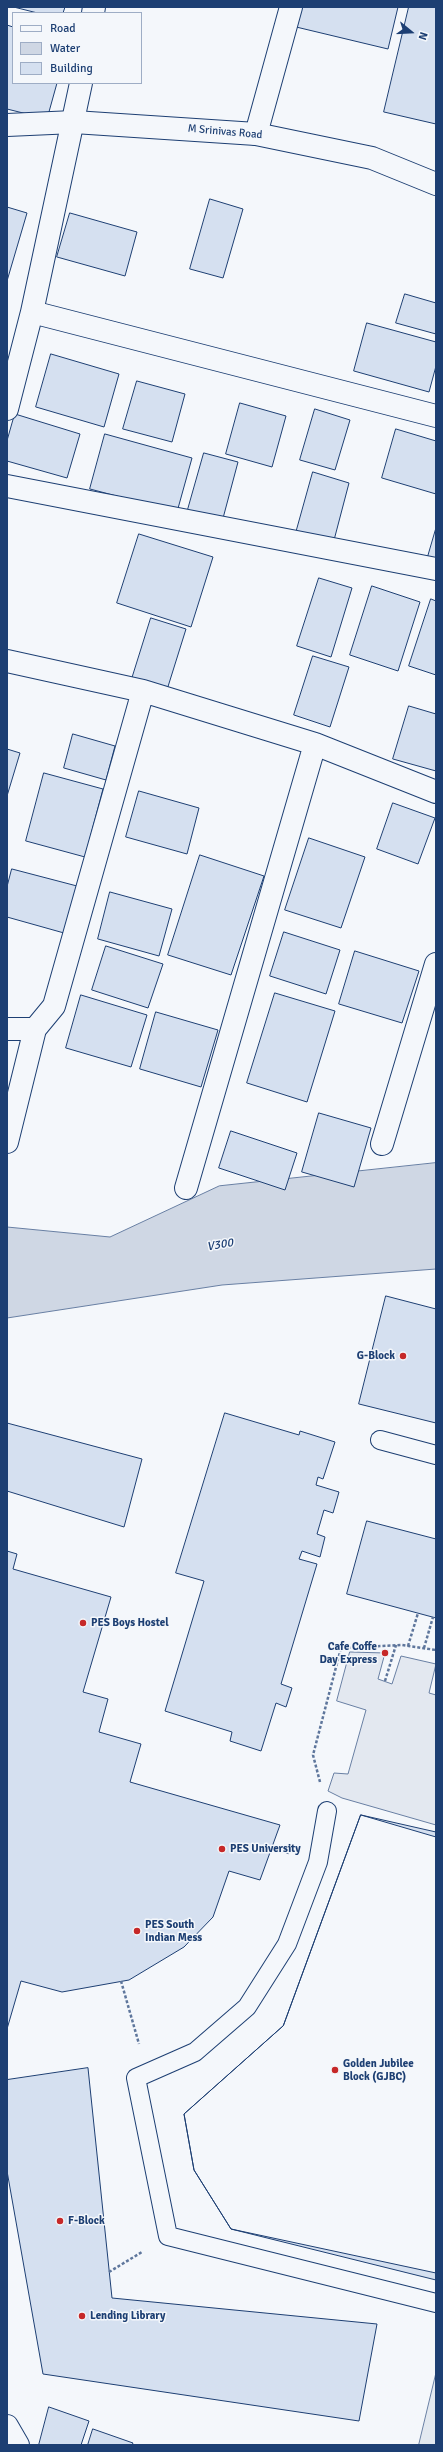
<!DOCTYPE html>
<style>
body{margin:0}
#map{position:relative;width:443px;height:2452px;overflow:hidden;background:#f4f7fb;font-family:Signika,sans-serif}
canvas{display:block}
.frame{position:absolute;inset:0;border:8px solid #1d3f73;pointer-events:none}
.legend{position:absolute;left:12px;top:12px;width:130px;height:72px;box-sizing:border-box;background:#f4f7fb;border:1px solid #9eadc5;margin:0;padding:5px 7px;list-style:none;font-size:12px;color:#1d3f73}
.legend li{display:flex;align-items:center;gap:8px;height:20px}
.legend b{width:20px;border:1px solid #9eadc5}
.north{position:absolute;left:391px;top:12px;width:40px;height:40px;-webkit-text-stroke:3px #f4f7fb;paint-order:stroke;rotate:108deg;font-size:11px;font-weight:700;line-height:16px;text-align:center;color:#1d3f73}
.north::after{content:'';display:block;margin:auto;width:14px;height:18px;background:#1d3f73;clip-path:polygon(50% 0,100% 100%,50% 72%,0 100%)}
</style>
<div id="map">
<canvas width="443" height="2452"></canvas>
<div class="frame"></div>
<ul class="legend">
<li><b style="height:5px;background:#f4f7fb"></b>Road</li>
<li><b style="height:11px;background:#cfd7e4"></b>Water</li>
<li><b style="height:11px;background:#d5e0f0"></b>Building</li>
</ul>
<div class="north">N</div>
</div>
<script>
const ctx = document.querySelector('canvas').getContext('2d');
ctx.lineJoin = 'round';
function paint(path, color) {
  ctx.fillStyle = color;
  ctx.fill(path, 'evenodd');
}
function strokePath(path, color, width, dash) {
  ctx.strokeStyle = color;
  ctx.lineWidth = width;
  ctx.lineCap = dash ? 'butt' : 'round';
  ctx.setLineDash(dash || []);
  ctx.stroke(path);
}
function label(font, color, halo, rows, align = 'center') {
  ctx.font = font + ' Signika,sans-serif';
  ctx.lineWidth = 3;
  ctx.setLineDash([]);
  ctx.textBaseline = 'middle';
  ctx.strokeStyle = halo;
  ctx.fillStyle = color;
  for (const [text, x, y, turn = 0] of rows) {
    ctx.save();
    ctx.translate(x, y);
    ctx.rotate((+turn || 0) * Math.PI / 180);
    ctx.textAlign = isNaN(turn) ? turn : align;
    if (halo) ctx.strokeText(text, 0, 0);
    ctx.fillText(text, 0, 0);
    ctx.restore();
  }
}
const green = new Path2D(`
 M436 2373V2445H419Z`);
paint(green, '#e3e9f0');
strokePath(green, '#687fa3', 1);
const parking = new Path2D(`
 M350 1652 385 1653 378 1679 392 1684 401 1656 436 1664 429 1693 436 1695V1825L342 1798 328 1791 334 1773 348 1774 366 1710 337 1701Z`);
paint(parking, '#e3e8f0');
strokePath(parking, '#687fa3', 1);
const water = new Path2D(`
 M436 1163V1269L222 1285 7 1318V1227L110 1237 219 1186Z`);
paint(water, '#cfd7e4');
strokePath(water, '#687fa3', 1);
const building = new Path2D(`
 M14 7H65L63 13H38Z
 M296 7H398L388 49 292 26Z
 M409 7H436V124L384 112Z
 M7 25 13 27V83H57L47 119 7 109Z
 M210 199 243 209 223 278 190 269Z
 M7 207 27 213 7 281Z
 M70 213 137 232 125 276 57 257Z
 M405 294 436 303V334L396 323Z
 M367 323 436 342V366L429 392 354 371Z
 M51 354 119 374 104 427 36 407Z
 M137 381 185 394 172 442 123 429Z
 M240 403 286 416 272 467 226 454Z
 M315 409 350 420 335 470 300 460Z
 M15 414 80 434 67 478 7 461V441Z
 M396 429 436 441V494L382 478Z
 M105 434 192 458 177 512 90 489Z
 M204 453 238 462 222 522 187 513Z
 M313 472 349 483 333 544 296 533Z
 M436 528V562L427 560Z
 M139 534 213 557 191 627 117 603Z
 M319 578 352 588 331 657 297 646Z
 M372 586 420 602 398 671 350 655Z
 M431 599 436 601V675L409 666Z
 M151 618 186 629 166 693 131 682Z
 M313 656 349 667 330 727 294 715Z
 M409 706 436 714V771L393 759Z
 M73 734 115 746 106 780 64 768Z
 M7 749 20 753 7 796Z
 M44 773 103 789 85 857 26 841Z
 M139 791 199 808 187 854 126 837Z
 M393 803 435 818 418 864 377 849Z
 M309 838 365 857 341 928 285 910Z
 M200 855 264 876 231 975 168 955Z
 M12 869 77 886 64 933 7 917V887Z
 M110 892 172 909 159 956 98 939Z
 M284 932 340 950 326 994 270 976Z
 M106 946 163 964 148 1008 92 990Z
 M355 951 419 971 402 1023 339 1004Z
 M275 993 335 1011 307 1102 247 1083Z
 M81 995 147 1015 131 1067 66 1048Z
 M156 1012 218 1030 201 1087 140 1069Z
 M319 1113 371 1128 354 1187 302 1172Z
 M231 1131 297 1153 285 1190 219 1168Z
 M386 1296 436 1309V1423L359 1404Z
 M225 1413 299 1435 300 1431 335 1442 323 1479 318 1477 316 1485 339 1492 333 1513 324 1510 317 1534 325 1537 320 1557 302 1551 299 1559 317 1564 281 1684 292 1688 286 1707 276 1703 261 1751 230 1741 232 1732 165 1711 204 1581 176 1573Z
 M7 1423 142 1459 124 1527 7 1491Z
 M367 1521 436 1539V1618L347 1594Z
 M7 1551 17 1554 13 1569 111 1597 83 1692 108 1699 99 1732 141 1744 130 1782 280 1825 260 1880 229 1871 213 1917 184 1947 129 1980 62 1992 21 1981 7 2029Z
 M361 1815 436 1837V2273L231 2229 194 2170 184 2114 283 2026Z
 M361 1815 436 1832V2280L231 2229 194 2170 184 2114 283 2026Z
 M88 2068 112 2298 377 2324 359 2421 43 2374 7 2171V2080Z
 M49 2407 89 2421 81 2445H39Z
 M93 2429 133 2443 132 2445H88Z`);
paint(building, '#d5e0f0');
strokePath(building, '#1d3f73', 1);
const service = new Path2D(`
 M380 1440 436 1455
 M327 1811 318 1862 287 1944 247 2007 195 2052 136 2078 168 2236 436 2303`);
const minor = new Path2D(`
 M93 13 94 7
 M256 134 291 7
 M32 312 436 416
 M7 409 32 312 81 83
 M7 486 436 569
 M7 661 143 691 315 744 436 792
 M7 1029H35L54 1006 143 691
 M7 1142 35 1029
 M382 1144 436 964
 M186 1188 315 744
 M7 2426 18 2445`);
const tertiary = new Path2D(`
 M7 125 74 122 256 134 372 158 436 184`);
strokePath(service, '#1d3f73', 20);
strokePath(minor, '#1d3f73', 24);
strokePath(tertiary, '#1d3f73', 24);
strokePath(new Path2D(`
 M408 1646 418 1613
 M424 1648 433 1617
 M385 1681 396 1645
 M320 1782 313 1755 341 1648 402 1645 436 1650
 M272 1848 289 1853
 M121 1981 139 2044
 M109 2272 142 2252`), '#5e769c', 2.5, [3, 2]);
strokePath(service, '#f4f7fb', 18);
strokePath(minor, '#f4f7fb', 22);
strokePath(tertiary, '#f4f7fb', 22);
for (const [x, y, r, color] of [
 [403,1356,4,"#c62828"],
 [83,1623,4,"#c62828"],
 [385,1653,4,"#c62828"],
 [222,1849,4,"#c62828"],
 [137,1931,4,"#c62828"],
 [335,2070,4,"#c62828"],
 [60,2221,4,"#c62828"],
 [82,2316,4,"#c62828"]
]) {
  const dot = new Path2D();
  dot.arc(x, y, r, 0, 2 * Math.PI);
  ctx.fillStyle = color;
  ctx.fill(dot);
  strokePath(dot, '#f4f7fb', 1.5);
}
label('11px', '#1d3f73', '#f4f7fb', [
 ["M Srinivas Road",225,132,5]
]);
label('bold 11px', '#1d3f73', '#f4f7fb', [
 ["G-Block",395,1356,"right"],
 ["PES Boys Hostel",91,1623],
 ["Cafe Coffe",377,1647,"right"],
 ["Day Express",377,1660,"right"],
 ["PES University",230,1849],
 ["PES South",145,1925],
 ["Indian Mess",145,1938],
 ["Golden Jubilee",343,2064],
 ["Block (GJBC)",343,2077],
 ["F-Block",68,2221],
 ["Lending Library",90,2316]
], 'left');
label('italic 12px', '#1d3f73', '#f4f7fb', [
 ["V300",220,1245,-10]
]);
</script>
